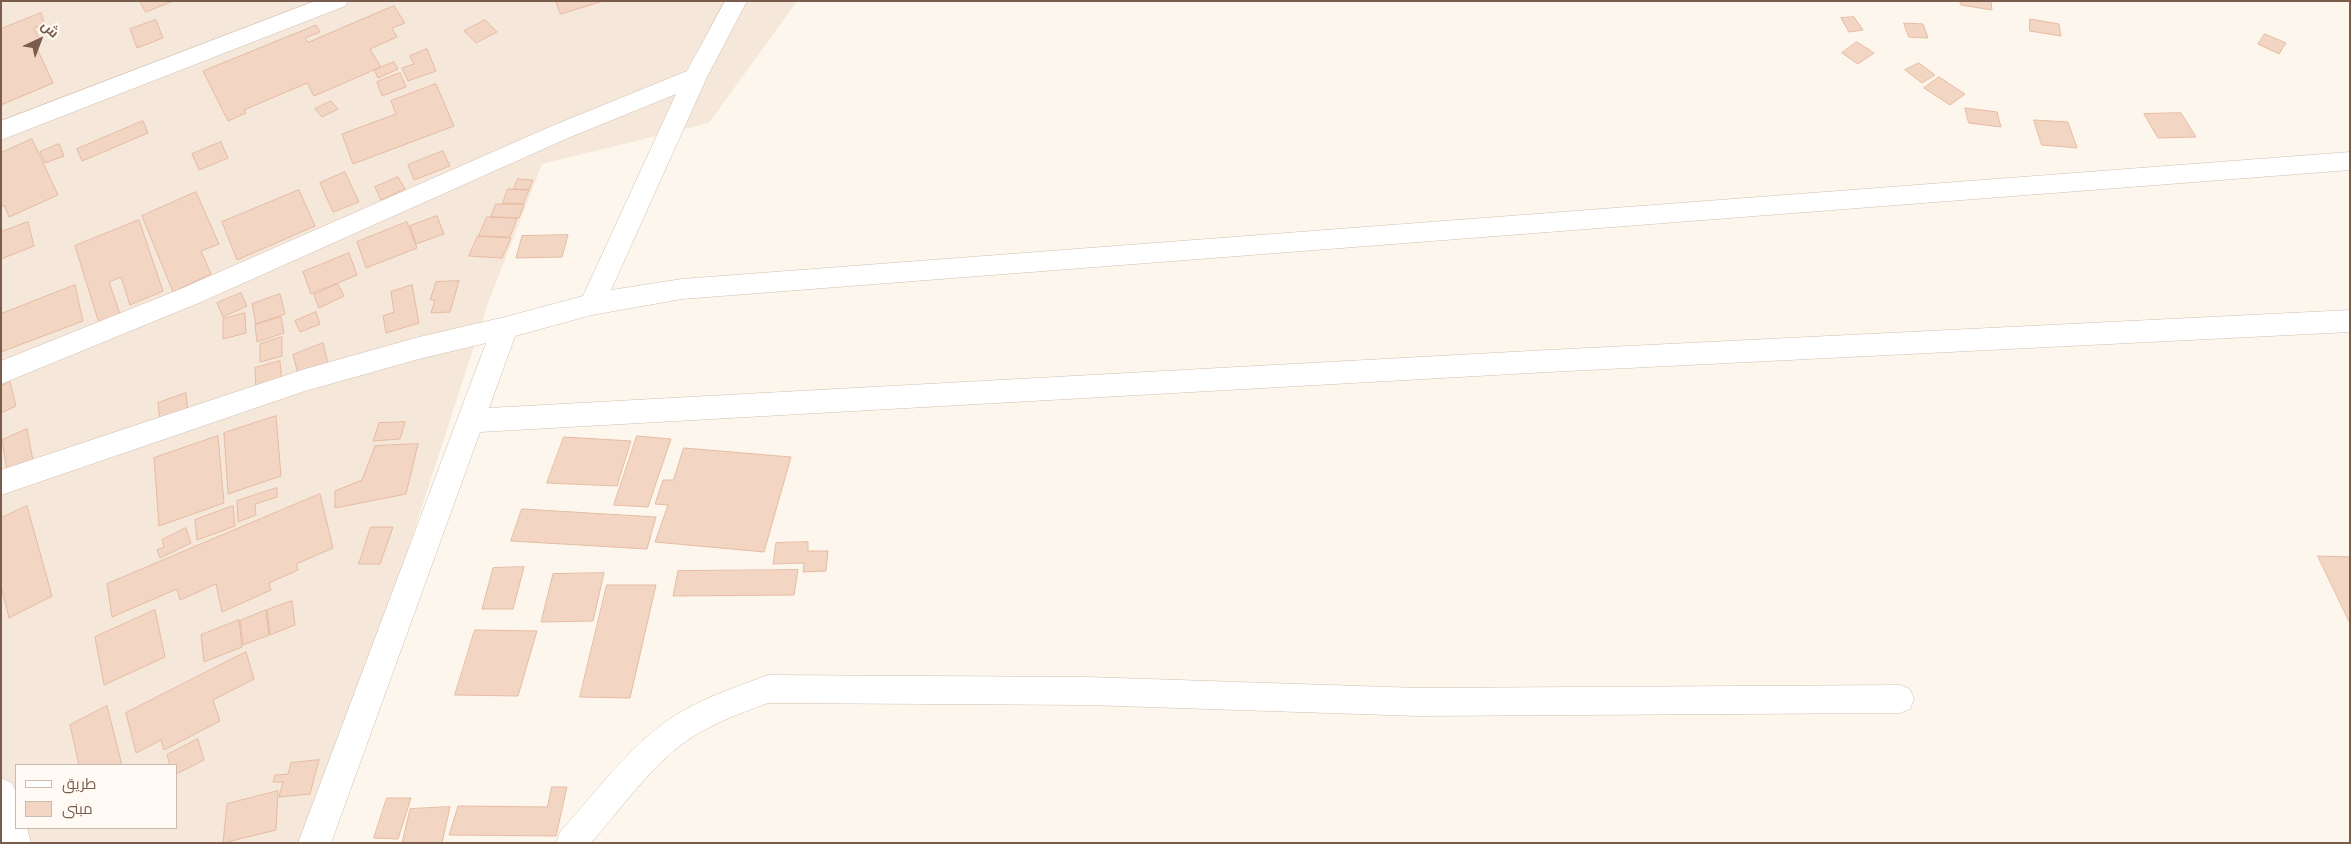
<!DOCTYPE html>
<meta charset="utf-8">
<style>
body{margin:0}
#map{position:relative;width:2351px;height:844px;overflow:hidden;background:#fdf6ec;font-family:"Asap Condensed",Cairo,sans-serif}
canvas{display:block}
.frame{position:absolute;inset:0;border:2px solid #7a5c4d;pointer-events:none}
.legend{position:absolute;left:15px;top:764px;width:162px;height:65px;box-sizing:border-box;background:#fffaf3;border:1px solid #cabbb1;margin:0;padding:6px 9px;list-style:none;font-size:15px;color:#7a5c4d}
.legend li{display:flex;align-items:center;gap:10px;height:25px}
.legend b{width:25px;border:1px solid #cabbb1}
.north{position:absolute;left:15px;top:15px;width:50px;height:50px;-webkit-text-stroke:4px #fffaf3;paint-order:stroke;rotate:43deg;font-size:14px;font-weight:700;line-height:20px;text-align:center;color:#7a5c4d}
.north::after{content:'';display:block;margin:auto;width:18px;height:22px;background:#7a5c4d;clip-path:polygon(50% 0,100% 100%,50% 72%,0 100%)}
</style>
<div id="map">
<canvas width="2351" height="844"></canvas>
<div class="frame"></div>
<ul class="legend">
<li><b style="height:6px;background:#fff"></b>طريق</li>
<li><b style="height:14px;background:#f3d5c3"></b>مبنى</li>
</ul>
<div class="north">ش</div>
</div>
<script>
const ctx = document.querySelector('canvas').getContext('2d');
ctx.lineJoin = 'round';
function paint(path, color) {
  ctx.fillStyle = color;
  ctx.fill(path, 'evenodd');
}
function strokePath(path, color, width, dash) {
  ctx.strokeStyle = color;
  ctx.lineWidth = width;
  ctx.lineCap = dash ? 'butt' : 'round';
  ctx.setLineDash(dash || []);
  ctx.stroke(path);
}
paint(new Path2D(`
 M1 1H797L709 123 542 164 487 306 313 843H1ZM16 765H176V828H16Z`), '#f5e8da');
const building = new Path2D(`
 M140 1H173L146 12Z
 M556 1H603L561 14Z
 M1960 1H1991L1992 10 1961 5Z
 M394 6 405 23 392 28 397 37 370 49 381 67 314 96 307 83 244 110 246 113 228 121 203 71 316 25 320 32 305 38 308 42Z
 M41 13 45 24 34 28 40 40 34 42 53 83 1 105V29Z
 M1854 17 1863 30 1849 32 1841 18Z
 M2030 19 2059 24 2061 36 2030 31Z
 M156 20 163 38 137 48 130 29Z
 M485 20 497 32 476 43 464 31Z
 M1904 23 1923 24 1928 38 1909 37Z
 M2265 34 2286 43 2279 54 2258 44Z
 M1857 42 1874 53 1858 64 1842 53Z
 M427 49 436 71 408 81 402 68 414 64 410 56Z
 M394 62 398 69 378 78 374 70Z
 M1919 63 1935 75 1922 83 1905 70Z
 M400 73 406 87 382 96 377 82Z
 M1939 77 1965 94 1950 105 1924 88Z
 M436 84 454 126 353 164 342 134 396 114 391 101Z
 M331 101 338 109 322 117 315 109Z
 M1965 108 1997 112 2001 127 1969 123Z
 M2181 113 2196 137 2158 138 2144 114Z
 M2034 120 2068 122 2077 148 2042 145Z
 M143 121 148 133 82 161 77 149Z
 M32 139 58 195 9 217 4 205 1 207V153Z
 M221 142 228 158 199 170 192 154Z
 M59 144 64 156 45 163 40 152Z
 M443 151 450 166 414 180 408 165Z
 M345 172 359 202 333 212 320 183Z
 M398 177 405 189 381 200 375 187Z
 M518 179 533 180 529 190 514 189Z
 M508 189 529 190 523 204 503 203Z
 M299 190 315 226 237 260 222 222Z
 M196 192 219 244 201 251 211 274 173 292 142 216Z
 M496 204H524L519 218 491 217Z
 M437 216 444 234 416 244 410 226Z
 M487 217 517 218 510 237 479 236Z
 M139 220 163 291 130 305 121 277 109 282 120 314 99 323 75 246Z
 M28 222 34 246 1 259V232Z
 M407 222 417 248 366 268 357 242Z
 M568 235 562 257 516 258 522 236Z
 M478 236 511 238 502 258 469 256Z
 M349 253 357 275 311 294 303 272Z
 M459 281 450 312 431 313 435 300H430L436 282Z
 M338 284 344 296 319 308 314 295Z
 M75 285 83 321 1 352V314Z
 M412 285 419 323 386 333 383 316 394 312 391 292Z
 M241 293 247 306 223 317 217 303Z
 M280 294 285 314 256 324 252 304Z
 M316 312 320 324 300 332 295 321Z
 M245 313 246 333 223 339V319Z
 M281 317 284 333 257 342 255 325Z
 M282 337V356L260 362V344Z
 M323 343 328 363 298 374 293 355Z
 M280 361 282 383 256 390 255 368Z
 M10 382 16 406 1 413V386Z
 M186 393 188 412 160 422 158 403Z
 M276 416 281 476 228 494 224 433Z
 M405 422 400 439 373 441 379 423Z
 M27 429 34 466 8 477 2 440Z
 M218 436 224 503 159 526 154 458Z
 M637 436 671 439 648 507 614 505Z
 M564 437 631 441 617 486 547 483Z
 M418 444 406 494 335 508V491L362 480 375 446Z
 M684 448 791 457 764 552 655 542 668 505 655 504 663 480H673Z
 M277 488V497L255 504 256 515 238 522 237 501Z
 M320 494 333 548 296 564 298 570 269 583 271 590 222 612 216 584 180 600 177 589 112 617 107 584Z
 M27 506 52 596 9 618 1 586V518Z
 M233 506 235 526 197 540 195 520Z
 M522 509 656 517 647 549 511 541Z
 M371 527H393L380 564H359Z
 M186 528 191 543 160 558 157 550 164 547 162 540Z
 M808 542V551H828L826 571 803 572 804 563 773 564 776 543Z
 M2318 556 2350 557V623Z
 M524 567 513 609H482L493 568Z
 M798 570 794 595 673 596 678 571Z
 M604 573 593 621 541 622 553 574Z
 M607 585H656L630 698 580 697Z
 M292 601 295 625 270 635 267 610Z
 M155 610 165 657 104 685 95 637Z
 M266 610 269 635 243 645 240 621Z
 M239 620 242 647 204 662 201 635Z
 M475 630 537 631 518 696 455 695Z
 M246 652 254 679 213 700 220 721 164 750 161 740 136 753 126 713Z
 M107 706 122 765H79L70 725Z
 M198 739 204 760 176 774V765H170L167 755Z
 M319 760 310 794 279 797 283 782H273L275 775 288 774 291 763Z
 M552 787H567L556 836 449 835 458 806 547 807Z
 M278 791 276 830 223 843 227 804Z
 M387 798H411L398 839 374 838Z
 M450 807 442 843H402L410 809Z`);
paint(building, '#f3d5c3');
strokePath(building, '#e6bba3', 1);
const service = new Path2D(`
 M768 675 1088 677 1419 688 1900 685 1910 689 1914 699 1910 709 1900 713 1419 716 1088 705 768 703C738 714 708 725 682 744 647 771 620 810 591 843H556L560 832C592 797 622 755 660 726 692 701 731 689 768 675Z`);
const minor = new Path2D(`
 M315 1H348L345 6 1 140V121Z
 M725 1H747L707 77 611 290 682 279 2350 152V170L682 299 592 315 515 336 489 408 1548 350 2350 310V332L1548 372 480 432 331 843H298L486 343 419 359 305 391 1 495V470L305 369 419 337 505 317 583 296 676 94 568 138 201 302 1 384V361L183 288 552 126 687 71Z
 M1 778 12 783 16 792V828H27L31 843H1Z`);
strokePath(service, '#d1beb0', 1);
strokePath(minor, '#d1beb0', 1);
paint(service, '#fff');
paint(minor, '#fff');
</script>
